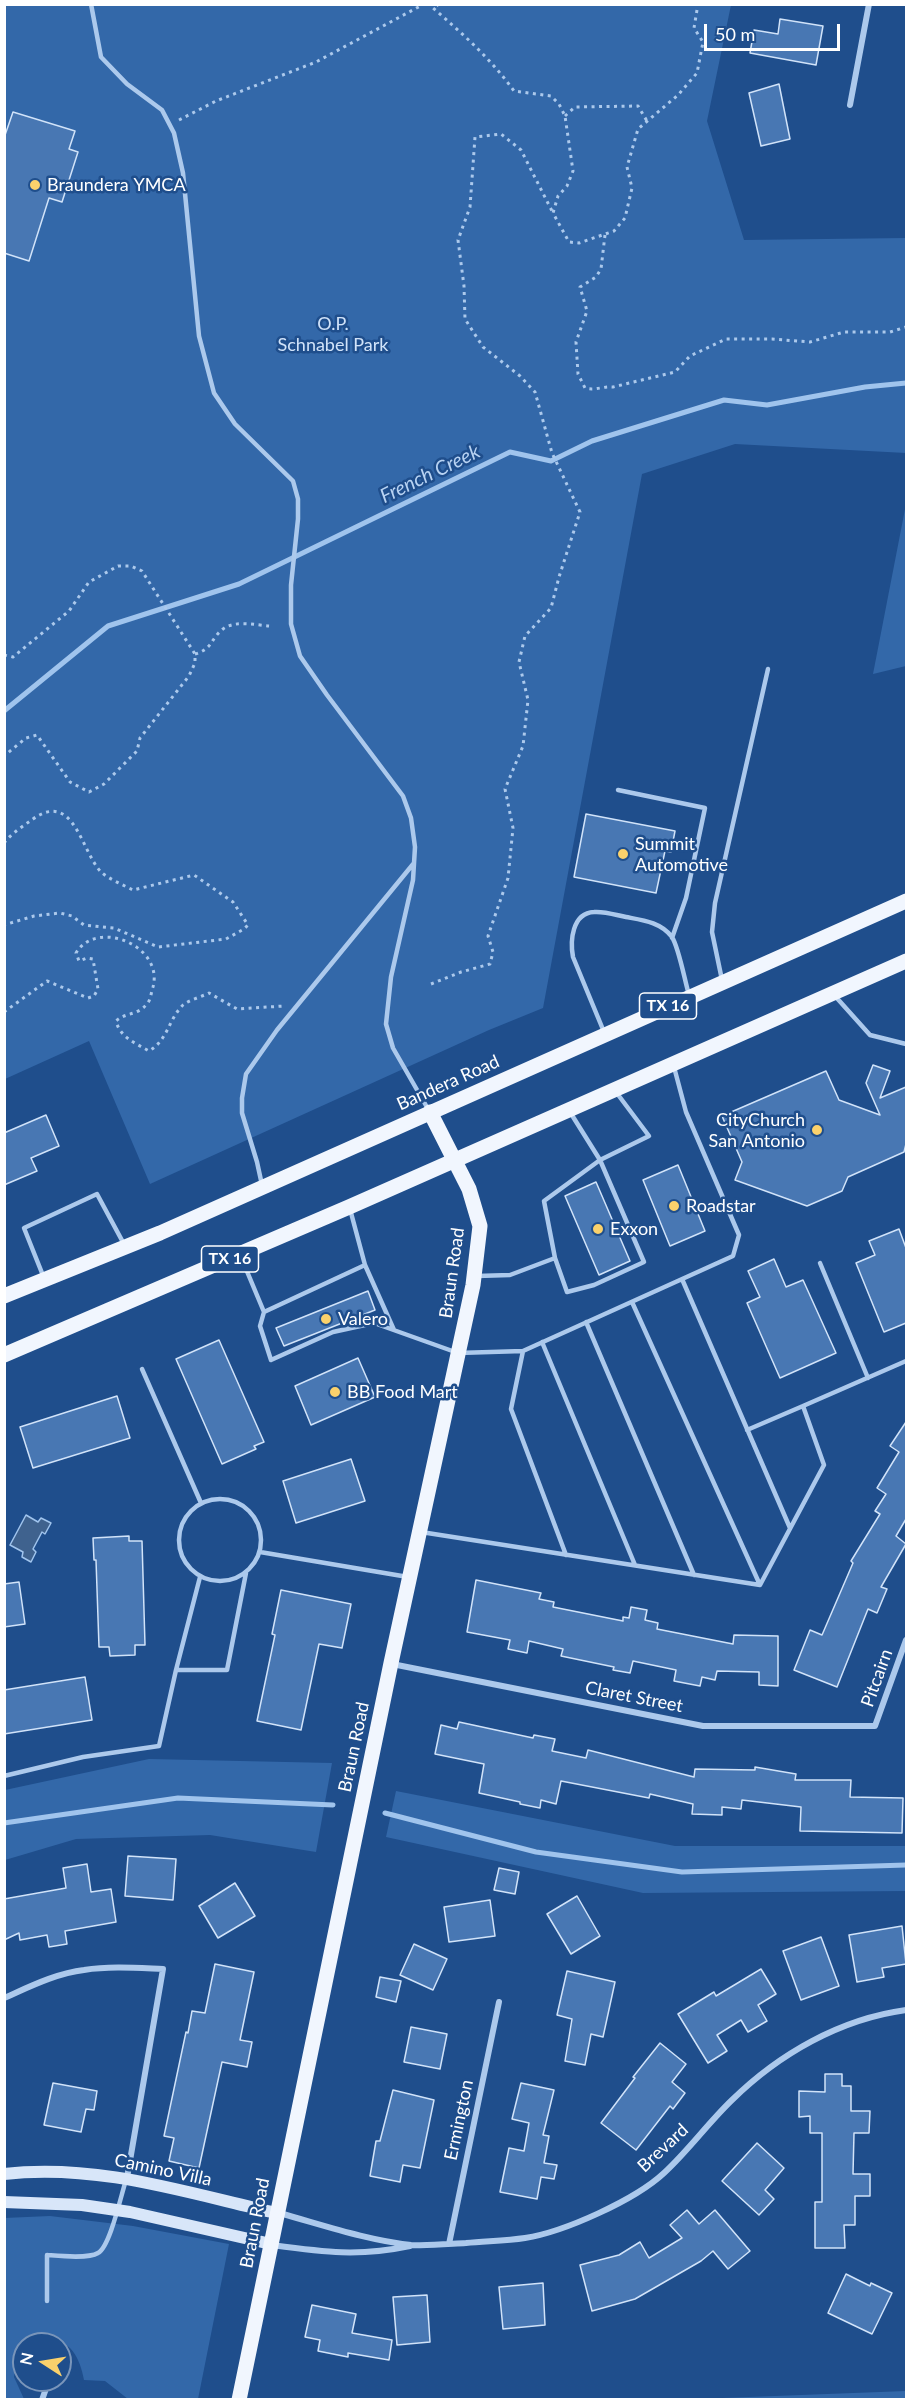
<!DOCTYPE html>
<style>
body{margin:0}
#map{position:relative;width:911px;height:2404px;overflow:hidden;background:#1f4e8c;font-family:Lato,sans-serif}
canvas{display:block}
.frame{position:absolute;inset:0;border:6px solid #fff;pointer-events:none}
.north{position:absolute;left:12px;top:2332px;width:60px;height:60px;box-sizing:border-box;background:#1f4e8c;border:2px solid #7995ba;border-radius:50%;rotate:282deg;font-size:16px;font-weight:700;line-height:24px;text-align:center;color:#fff}
.north::after{content:'';display:block;margin:auto;width:21px;height:27px;background:#fad16c;clip-path:polygon(50% 0,100% 100%,50% 72%,0 100%)}
.scale{position:absolute;left:704px;top:24px;width:136px;height:27px;box-sizing:border-box;border:3px solid #fff;border-top:0;padding-left:8px;font-size:18px;line-height:21px;white-space:nowrap;color:#fff;-webkit-text-stroke:4px #1f4e8c;paint-order:stroke}
</style>
<div id="map">
<canvas width="911" height="2404"></canvas>
<div class="frame"></div>
<div class="north">N</div>
<div class="scale">50 m</div>
</div>
<script>
const ctx = document.querySelector('canvas').getContext('2d');
ctx.lineJoin = 'round';
function paint(path, color) {
  ctx.fillStyle = color;
  ctx.fill(path, 'evenodd');
}
function strokePath(path, color, width, dash) {
  ctx.strokeStyle = color;
  ctx.lineWidth = width;
  ctx.lineCap = dash ? 'butt' : 'round';
  ctx.setLineDash(dash || []);
  ctx.stroke(path);
}
function label(font, color, halo, rows, align = 'center') {
  ctx.font = font + ' Lato,sans-serif';
  ctx.lineWidth = 5;
  ctx.setLineDash([]);
  ctx.textBaseline = 'middle';
  ctx.strokeStyle = halo;
  ctx.fillStyle = color;
  for (const [text, x, y, turn = 0] of rows) {
    ctx.save();
    ctx.translate(x, y);
    ctx.rotate((+turn || 0) * Math.PI / 180);
    ctx.textAlign = isNaN(turn) ? turn : align;
    if (halo) ctx.strokeText(text, 0, 0);
    ctx.fillText(text, 0, 0);
    ctx.restore();
  }
}
paint(new Path2D(`
 M5 5H731L707 121 744 240 906 238V453L735 444 642 474 543 1008 489 1030 150 1184 89 1041 5 1079Z
 M906 504V666L873 674Z
 M149 1759 332 1763 316 1852 210 1835 76 1839 5 1860V1790Z
 M396 1791 675 1846H906V1891L643 1893 386 1837Z
 M50 2216 133 2226 229 2244 198 2399H128L105 2381 84 2380C80 2357 69 2336 42 2339 36 2340 30 2343 24 2344L15 2364 14 2377 24 2399H5L4 2218Z
 M906 2391V2400L696 2399Z`), '#3368a9');
const water = new Path2D(`
 M26 1515 38 1522 41 1518 51 1523 45 1534 42 1532 33 1549 36 1552 31 1562 22 1557 23 1552 10 1545Z`);
paint(water, '#3f628e');
strokePath(water, '#a0c4ed', 1.5);
strokePath(new Path2D(`
 M4 711 108 626 239 584 510 452 551 461 592 441 724 400 767 405 865 387 906 383
 M385 1813 536 1852 682 1872 906 1865
 M4 1823 178 1798 333 1805`), '#a0c4ed', 5);
const building = new Path2D(`
 M780 19 823 26 816 65 750 53 754 30 778 34Z
 M779 84 790 139 761 146 749 93Z
 M13 112 75 131 69 149 78 152 62 202 49 198 29 261 4 253V138Z
 M586 814 675 831 671 852 665 851 656 893 574 877Z
 M873 1065 890 1071 880 1098 906 1087V1144L904 1152 848 1177 842 1191 807 1206 735 1180 742 1162 722 1116 826 1071 839 1100 880 1115 866 1083Z
 M46 1115 59 1146 31 1158 37 1171 4 1185V1133Z
 M678 1165 705 1231 670 1246 643 1180Z
 M596 1182 630 1261 599 1275 565 1196Z
 M899 1229 906 1248V1323L884 1332 856 1263 875 1255 869 1241Z
 M774 1259 786 1287 803 1280 836 1353 780 1378 747 1303 760 1297 748 1271Z
 M368 1291 375 1310 284 1346 276 1328Z
 M219 1340 264 1442 254 1446 256 1449 222 1464 176 1359Z
 M358 1358 375 1397 311 1425 295 1386Z
 M117 1396 130 1438 33 1468 20 1427Z
 M906 1422V1519L896 1536 906 1544 881 1587 887 1589 877 1613 868 1609 837 1687 794 1670 810 1630 822 1635 853 1563 851 1561 880 1514 875 1511 886 1494 877 1488 899 1452 890 1446Z
 M351 1459 365 1501 296 1523 283 1481Z
 M129 1536V1541H142L145 1645H135V1655L110 1656 109 1647H99L96 1560H94L93 1538Z
 M476 1580 541 1593 539 1599 554 1602 553 1607 623 1621V1617L629 1618 631 1607 647 1610 645 1620 658 1623 657 1629 733 1644 734 1635 778 1636V1686L759 1685V1672L717 1671 715 1680 702 1677 700 1686 674 1681 676 1670 633 1661 630 1673 613 1670 614 1667 561 1656 563 1649 529 1641 527 1653 508 1649 510 1640 467 1632Z
 M19 1582 25 1624 4 1627V1584Z
 M281 1590 351 1604 342 1648 319 1644 301 1730 257 1721 275 1635 272 1634Z
 M85 1677 92 1720 4 1734V1690Z
 M459 1722 533 1738 534 1735 555 1739 552 1751 586 1758 588 1750 694 1777 695 1769 755 1770V1767L796 1774 795 1780H851L850 1797 903 1798 902 1833 800 1831 801 1807 742 1800 741 1809 722 1807V1815L692 1814 693 1804 650 1794 649 1798 561 1781 556 1804 541 1800 540 1808 520 1804V1802L479 1793 484 1764 435 1754 441 1725 457 1729Z
 M128 1856 176 1859 173 1900 125 1896Z
 M87 1864 91 1892 111 1889 116 1922 65 1931 67 1944 49 1947 47 1935 20 1940 19 1933 4 1940V1899L66 1888 63 1868Z
 M499 1868 519 1872 515 1894 494 1890Z
 M235 1883 255 1916 218 1938 199 1906Z
 M577 1896 600 1936 571 1954 547 1914Z
 M490 1900 495 1936 449 1942 444 1907Z
 M902 1926 906 1964 882 1968 884 1977 857 1982 849 1935Z
 M821 1937 839 1986 801 2000 783 1951Z
 M414 1944 447 1959 433 1990 400 1975Z
 M215 1964 254 1972 240 2040 252 2042 247 2067 222 2062 199 2168 169 2161 174 2138 164 2136 186 2032 188 2033 192 2011 205 2013Z
 M761 1969 776 1994 758 2005 767 2021 748 2032 741 2020 717 2035 727 2051 708 2063 678 2014 714 1992 716 1996Z
 M567 1971 615 1982 603 2037 591 2034 585 2065 565 2061 572 2019 557 2015Z
 M380 1977 401 1981 396 2002 376 1997Z
 M411 2027 447 2034 440 2069 404 2062Z
 M660 2043 686 2064 672 2082 685 2093 673 2109 670 2106 636 2150 601 2123 635 2078 633 2077Z
 M825 2074H842V2086H851V2111H870L869 2133H854L853 2174H870V2196H855V2225H844L845 2248H815V2202H822V2133H810V2116L799 2117V2091L825 2092Z
 M53 2083 97 2091 94 2110 86 2109 81 2132 44 2125Z
 M521 2083 554 2090 543 2135 549 2136 544 2163 557 2165 554 2179 541 2177 537 2199 500 2192 509 2148 524 2151 529 2123 512 2119Z
 M393 2090 434 2100 420 2168 403 2165 400 2182 370 2176 376 2141H380Z
 M757 2143 784 2168 765 2190 774 2199 759 2215 722 2181Z
 M687 2210 699 2224 715 2210 750 2251 728 2269 713 2251 701 2261 635 2299 592 2311 580 2265 619 2255 640 2242 649 2258 682 2238 670 2225Z
 M846 2274 870 2286 871 2283 892 2293 872 2334 828 2313Z
 M543 2283 545 2325 503 2329 499 2287Z
 M427 2295 430 2342 397 2345 393 2297Z
 M312 2305 356 2314 352 2333 392 2340 389 2360 348 2353V2357L318 2351 320 2340 305 2337Z`);
paint(building, '#4877b3');
strokePath(building, '#d1e3f9', 1.5);
strokePath(new Path2D(`
 M439 4 433 8C463 34 491 59 514 91L551 96 559 104 565 116 573 171 567 186 558 196 553 213 569 242 579 243 614 231 625 218 632 188 627 167 638 129 678 95 697 73 703 42 694 28 698 4
 M565 116 575 107 638 106 647 121
 M179 120 216 101 316 62 424 4
 M605 235 601 269 596 277 580 287 587 311 576 342 578 374 585 388C595 391 603 386 613 387L675 372 690 356 726 339H772L810 342 844 332H890L906 327
 M195 654C213 649 210 639 223 629 234 620 256 625 270 626
 M4 655 13 657 69 611 89 582 118 566H131L142 571 195 654V663L189 676 140 738 137 751 104 784 89 792 70 782 37 735 26 738 4 756
 M4 843C12 833 23 826 33 819 74 790 81 851 101 872 109 879 123 885 133 890L194 875 233 902 248 925 244 929 226 939 158 947 114 928 84 925 72 916 60 913 34 916 4 925
 M431 984 461 972 490 964 493 952 488 936 508 878 513 828 505 789 523 746 528 700 519 662 525 636 551 608 559 577 580 512 552 453 535 392 520 376 483 347 465 319 464 286 458 240 470 207 475 137 501 134 521 150 553 213
 M4 1012 47 981 88 998 94 996 98 989 93 959 87 958 79 961 76 953C97 918 164 946 153 987 151 992 151 1000 147 1004 137 1016 126 1012 116 1021 120 1037 135 1043 149 1051 168 1040 168 1020 183 1005 189 1000 201 997 209 993L237 1009 284 1006`), '#acc9ec', 3, [3, 4.5]);
strokePath(new Path2D(`
 M91 4 101 57 127 84 162 110 174 133 183 173 199 336 214 393 235 424 293 481 298 499V519L291 585V624L300 656 327 695 403 796 411 818 415 847 413 880 391 977 386 1024 393 1048 428 1109
 M618 790 705 808 686 898 672 938
 M722 980 712 932 715 903 768 669
 M835 996 870 1035 906 1044
 M604 1032 573 957C570 941 572 913 594 912 604 911 616 915 626 917 642 920 661 922 672 937 679 948 685 982 689 995
 M262 1185 257 1162 242 1113V1098L246 1074 277 1030 414 863
 M241 1257 264 1312 365 1265 350 1209
 M555 1258 567 1292 594 1285 644 1262 600 1160 649 1136 616 1092
 M820 1263 868 1378
 M365 1265 394 1330
 M477 1276 510 1275 555 1258 544 1201 600 1160 570 1112
 M44 1278 24 1228 97 1194 125 1246
 M682 1279 790 1528
 M632 1302 760 1585
 M264 1312 260 1326 271 1360 333 1332 374 1323 458 1353 523 1351 733 1256 739 1235 686 1112 674 1067
 M586 1322 694 1575
 M542 1342 635 1565
 M523 1351 511 1409 566 1555
 M142 1369 201 1503
 M747 1430 803 1406
 M179 1540a41 41 0 1 1 82 0a41 41 0 1 1-82 0Z
 M421 1532 760 1585 824 1465 803 1406 906 1361
 M260 1552 408 1577
 M176 1670 200 1577
 M4 1776 83 1757 159 1746 176 1670H227L246 1573
 M47 2301V2255C60 2256 88 2259 98 2253 110 2247 121 2195 126 2180`), '#acc9ec', 4.5);
strokePath(new Path2D(`
 M850 105 869 4
 M392 1664 703 1726H875L906 1640
 M4 1998C29 1987 57 1973 84 1970 110 1966 137 1968 163 1969L127 2178
 M279 2213C323 2225 366 2240 411 2245 429 2246 448 2244 466 2243 485 2241 505 2241 525 2238 564 2232 635 2200 664 2173 688 2151 708 2123 732 2100 779 2054 840 2019 906 2010
 M449 2244 499 2002
 M271 2245C323 2252 358 2257 410 2246
 M42 2400 49 2380`), '#acc9ec', 6);
strokePath(new Path2D(`
 M4 2174C97 2163 187 2193 276 2213
 M4 2202 82 2205 130 2212 271 2244`), '#d8e6f9', 12);
strokePath(new Path2D(`
 M4 1296 160 1233 906 901
 M4 1355 349 1207 906 961
 M239 2400 391 1663 473 1285 480 1226 469 1189 430 1112`), '#f1f6fe', 15);
for (const [x, y, r, color] of [
 [35,185,6,"#fad16c"],
 [623,854,6,"#fad16c"],
 [817,1130,6,"#fad16c"],
 [674,1206,6,"#fad16c"],
 [598,1229,6,"#fad16c"],
 [326,1319,6,"#fad16c"],
 [335,1392,6,"#fad16c"]
]) {
  const dot = new Path2D();
  dot.arc(x, y, r, 0, 2 * Math.PI);
  ctx.fillStyle = color;
  ctx.fill(dot);
  strokePath(dot, '#1f4e8c', 2);
}
for (const [x, y, w] of [
 [668,1006,57],
 [230,1259,57]
]) {
  const box = new Path2D();
  box.roundRect(x - w / 2, y - 13, w, 26, 4.5);
  ctx.fillStyle = '#1f4e8c';
  ctx.fill(box);
  strokePath(box, '#fff', 1.5);
}
label('bold 16px', '#fff', null, [
 ["TX 16",668,1006],
 ["TX 16",230,1259]
]);
label('18px', '#fff', '#1f4e8c', [
 ["Braundera YMCA",47,185],
 ["Summit",635,844],
 ["Automotive",635,865],
 ["CityChurch",805,1120,"right"],
 ["San Antonio",805,1141,"right"],
 ["Roadstar",686,1206],
 ["Exxon",610,1229],
 ["Valero",338,1319],
 ["BB Food Mart",347,1392]
], 'left');
label('18px', '#d1e3f9', '#1f4e8c', [
 ["O.P.",333,324],
 ["Schnabel Park",333,345]
]);
label('18px', '#fff', '#1f4e8c', [
 ["Bandera Road",448,1083,-24],
 ["Braun Road",452,1273,-82],
 ["Pitcairn",877,1678,-70],
 ["Claret Street",634,1697,11],
 ["Braun Road",354,1747,-78],
 ["Ermington",459,2120,-78],
 ["Brevard",663,2148,-43],
 ["Camino Villa",163,2170,12],
 ["Braun Road",255,2223,-79]
]);
label('italic 20px', '#b8d3f3', '#1f4e8c', [
 ["French Creek",430,474,-26]
]);
</script>
